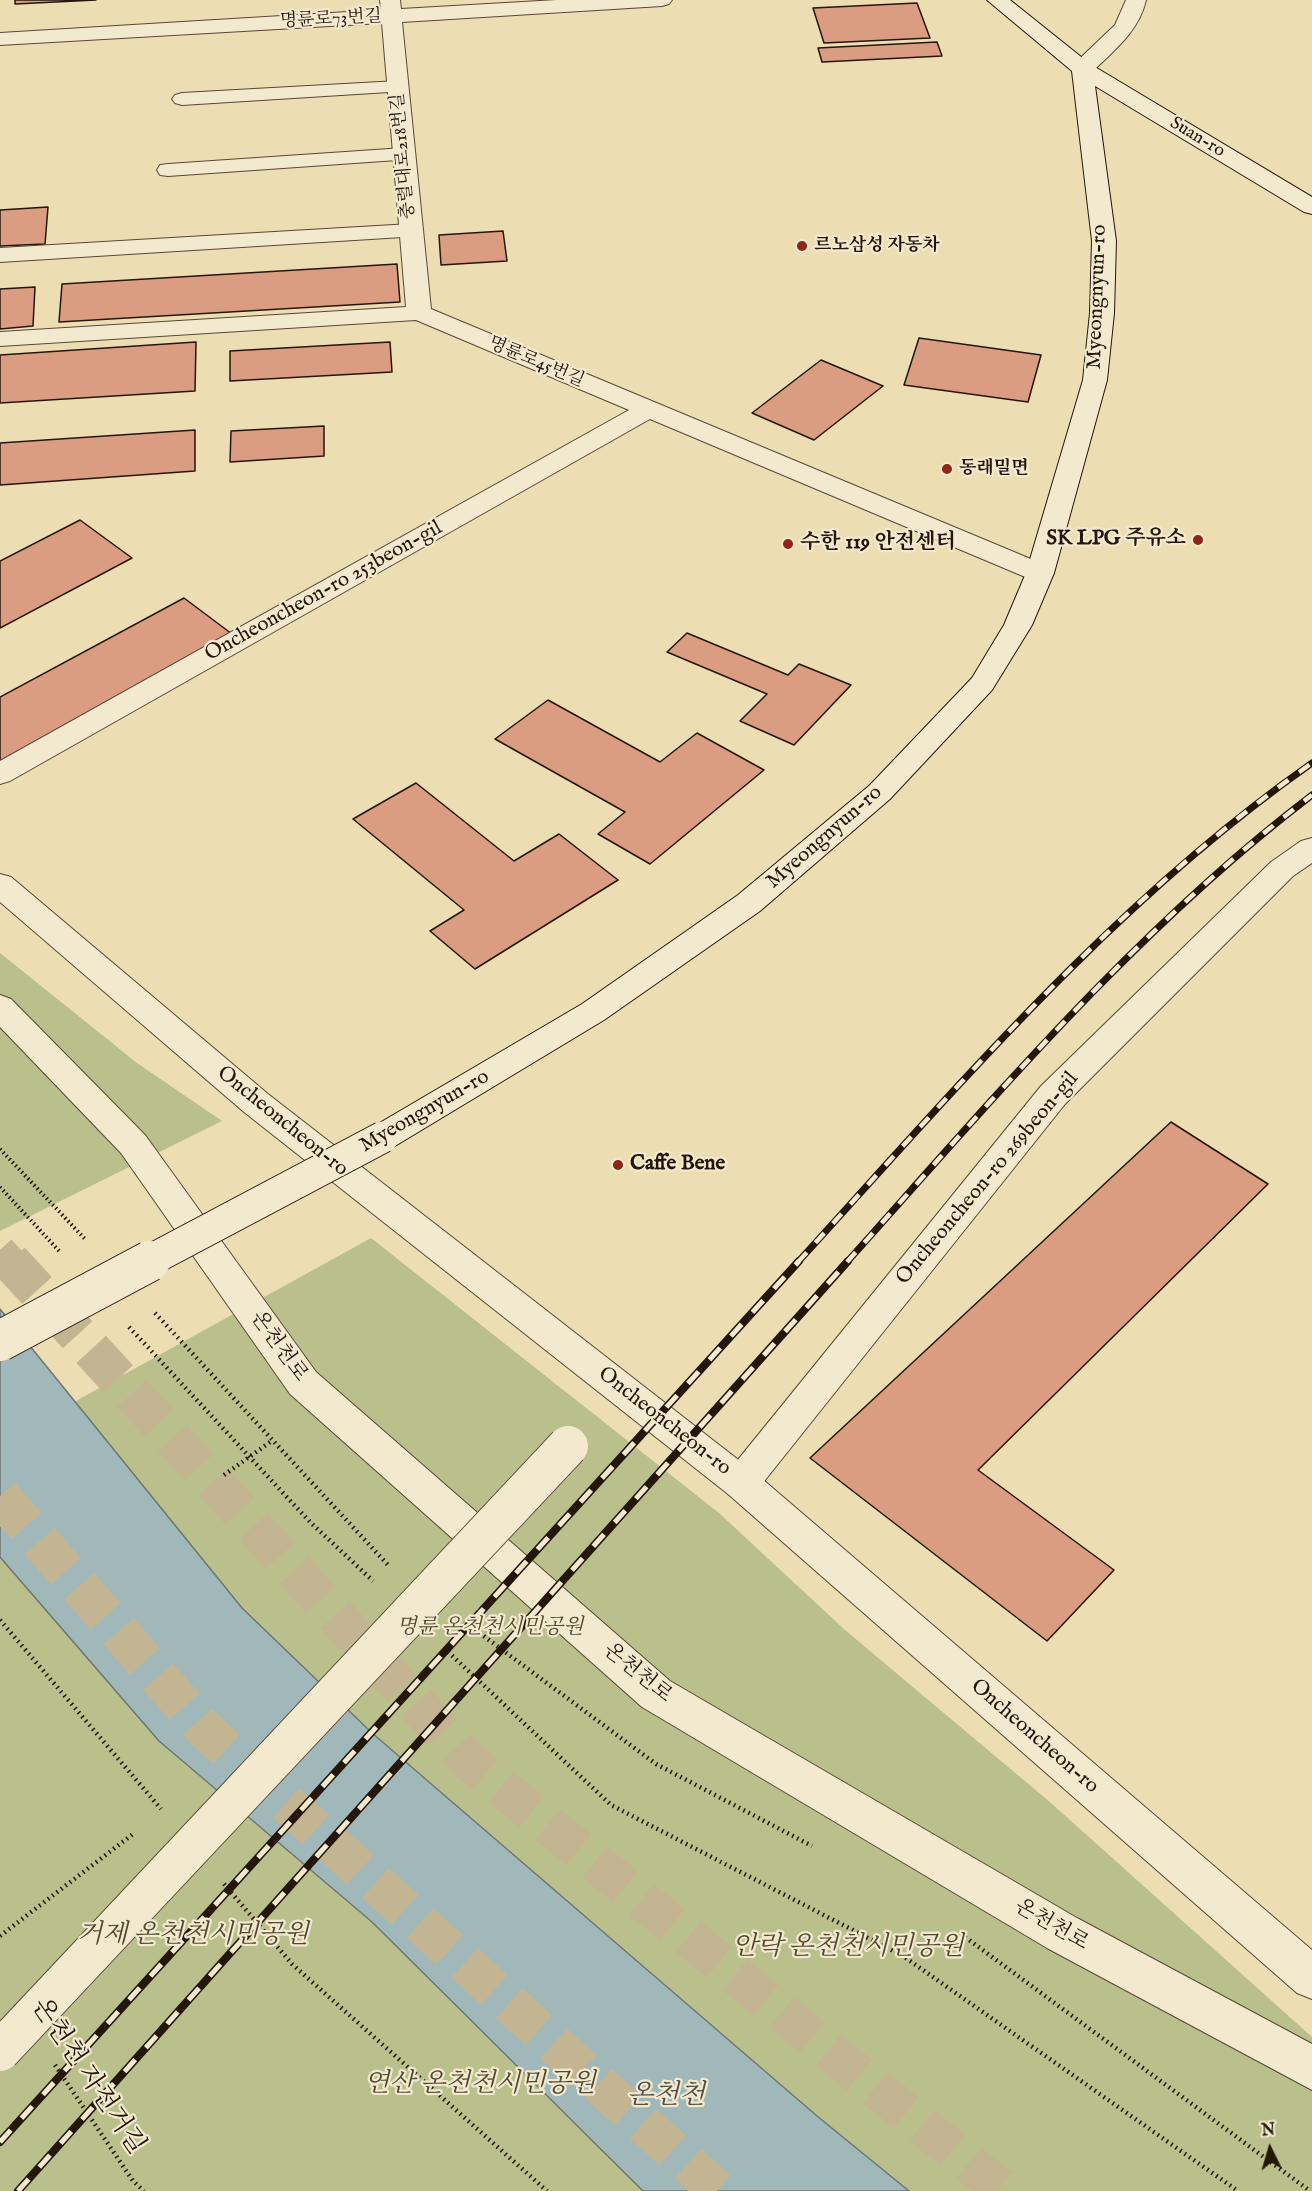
<!DOCTYPE html>
<meta charset="utf-8">
<style>
body{margin:0}
#map{position:relative;width:1312px;height:2191px;overflow:hidden;background:#ecddb3;font-family:"IM FELL English",serif}
canvas{display:block}
.north{position:absolute;left:1240px;top:2119px;width:60px;height:60px;-webkit-text-stroke:4px #f3e9ce;paint-order:stroke;rotate:355deg;font-size:16px;font-weight:700;line-height:24px;text-align:center;color:#25160c}
.north::after{content:'';display:block;margin:auto;width:21px;height:27px;background:#25160c;clip-path:polygon(50% 0,100% 100%,50% 72%,0 100%)}
</style>
<div id="map">
<canvas width="1312" height="2191"></canvas>
<div class="north">N</div>
</div>
<script>
const ctx = document.querySelector('canvas').getContext('2d');
ctx.lineJoin = 'round';
function paint(path, color) {
  ctx.fillStyle = color;
  ctx.fill(path, 'evenodd');
}
function strokePath(path, color, width, dash) {
  ctx.strokeStyle = color;
  ctx.lineWidth = width;
  ctx.lineCap = dash ? 'butt' : 'round';
  ctx.setLineDash(dash || []);
  ctx.stroke(path);
}
function label(font, color, halo, rows, align = 'center') {
  ctx.font = font + ' "IM FELL English","Noto Serif KR",serif';
  ctx.lineWidth = 4.5;
  ctx.setLineDash([]);
  ctx.textBaseline = 'middle';
  ctx.strokeStyle = halo;
  ctx.fillStyle = color;
  for (const [text, x, y, turn = 0] of rows) {
    ctx.save();
    ctx.translate(x, y);
    ctx.rotate((+turn || 0) * Math.PI / 180);
    ctx.textAlign = isNaN(turn) ? turn : align;
    if (halo) ctx.strokeText(text, 0, 0);
    ctx.fillText(text, 0, 0);
    ctx.restore();
  }
}
paint(new Path2D(`
 M0 953 137 1063 222 1121 0 1231Z
 M371 1238 719 1513 845 1630 1051 1803 1312 2037V2191H0V1443Z`), '#b9c08b');
const water = new Path2D(`
 M0 1309 242 1608 372 1733 817 2116 909 2191H643L372 1922 159 1741 0 1557Z`);
paint(water, '#a0b8ba');
strokePath(water, '#6f7774', 1.5);
const building = new Path2D(`
 M15 0H96L15 4Z
 M917 3 930 38 824 43 813 8Z
 M937 42 942 56 822 62 818 48Z
 M48 207 45 244 0 246V210Z
 M503 231 507 261 441 265 439 235Z
 M397 264 400 302 59 322 62 284Z
 M35 287 33 326 0 329V289Z
 M919 338 1041 355 1028 402 904 385Z
 M196 342 195 391 0 403V355Z
 M390 342 392 372 230 381V351Z
 M821 360 883 386 814 440 752 413Z
 M324 426V456L230 462 231 431Z
 M195 430V471L0 485V443Z
 M80 520 132 558 0 628V561Z
 M184 598 244 643 0 778V697Z
 M687 633 788 675 799 664 851 685 794 745 740 721 767 694 667 652Z
 M548 700 660 762 697 733 764 770 650 864 598 834 625 812 495 739Z
 M416 783 514 861 559 834 618 880 475 969 430 931 464 910 353 819Z
 M1171 1122 1268 1184 978 1470 1114 1570 1047 1641 810 1458Z`);
paint(building, '#da9d81');
strokePath(building, '#25160c', 1.5);
strokePath(new Path2D(`
 M0 1250 11 1262`), '#c4b592', 31, [31, 15]);
strokePath(new Path2D(`
 M10 1261 470 1762 1004 2191
 M0 1496 205 1730 718 2191`), '#c4b592', 40, [40, 20]);
const service = new Path2D(`
 M398 81 405 83 408 87 405 91 182 105 175 103 172 99 175 95 182 93Z
 M404 148 412 149 415 154 412 159 168 176 160 175 157 170 160 165 168 164Z
 M411 224 419 226 422 231 419 236 0 262V248Z`);
const minor = new Path2D(`
 M380 0H400L401 9 557 0H672L669 4 662 6 402 22 431 309 1050 567 1054 573 1050 579 1040 581 1030 579 650 419 10 781 0 784V761L629 410 416 320 0 346V332L406 307 382 23 0 45V33L381 10Z
 M1126 0H1146C1139 32 1112 52 1090 74H1074L1071 69 1074 64 1115 25Z
 M1312 838V863L1293 876 1065 1104 754 1494 741 1499 728 1494 722 1483 728 1472 1041 1086 1271 862 1301 841Z
 M0 995 11 999 145 1135 316 1372 670 1681 1077 1918 1312 2044V2090L1047 1948 642 1707 290 1394 121 1153 0 1027Z`);
const tertiary = new Path2D(`
 M0 874 11 877 268 1094 754 1472 1312 1950V1999L1297 1993 728 1494 244 1112 0 902Z`);
const secondary = new Path2D(`
 M987 0H1010L1090 64 1312 197V214L1304 212 1095 86 1116 241 1114 313 1107 380 1054 573 1032 625 992 690 890 799 760 911 604 1020 395 1146 383 1150 371 1146 366 1137 371 1128 582 1004 738 895 870 785 972 678 1004 625 1026 573 1083 380 1090 313 1092 241 1072 71Z`);
strokePath(service, '#574836', 2);
strokePath(minor, '#574836', 2);
strokePath(tertiary, '#574836', 2);
strokePath(secondary, '#25160c', 2);
strokePath(new Path2D(`
 M0 1149 86 1240
 M0 1187 61 1253`), '#25160c', 4, [1.5, 3]);
strokePath(new Path2D(`
 M155 1313 388 1565
 M129 1327 310 1522 373 1581
 M224 1475 273 1440
 M0 1620 161 1809
 M466 1623 656 1764 812 1846
 M444 1648 611 1805 903 1956 1238 2191
 M224 1884 292 1964 547 2191
 M0 1936 133 1834
 M965 1937 1310 2191
 M55 2065 133 2181 144 2191`), '#25160c', 4.5, [1.5, 4]);
paint(service, '#f3e9ce');
paint(minor, '#f3e9ce');
paint(tertiary, '#f3e9ce');
paint(secondary, '#f3e9ce');
const railFar1 = new Path2D(`
 M798 1262C959 1085 1115 901 1312 763
 M847 1262C993 1099 1136 929 1312 795`);
const rail = new Path2D(`
 M0 2142 799 1261
 M18 2191 848 1261`);
strokePath(railFar1, '#25160c', 7);
strokePath(rail, '#25160c', 8);
strokePath(railFar1, '#f3e9ce', 4.5, [13]);
strokePath(rail, '#f3e9ce', 5, [16]);
const pedestrianBridge = new Path2D(`
 M0 2051 568 1446`);
const secondaryBridgeFar1 = new Path2D(`
 M147 1262 383 1137`);
const secondaryBridge = new Path2D(`
 M0 1341 150 1261`);
strokePath(pedestrianBridge, '#574836', 42, []);
strokePath(secondaryBridgeFar1, '#25160c', 33, []);
strokePath(secondaryBridge, '#25160c', 42, []);
strokePath(pedestrianBridge, '#f3e9ce', 40);
strokePath(secondaryBridgeFar1, '#f3e9ce', 31);
strokePath(secondaryBridge, '#f3e9ce', 40);
for (const [x, y, r, color] of [
 [802,246,6,"#8f2418"],
 [947,469,6,"#8f2418"],
 [1198,540,6,"#8f2418"],
 [788,544,6,"#8f2418"],
 [618,1165,6,"#8f2418"]
]) {
  const dot = new Path2D();
  dot.arc(x, y, r, 0, 2 * Math.PI);
  ctx.fillStyle = color;
  ctx.fill(dot);
  strokePath(dot, '#f3e9ce', 2);
}
label('18px', '#25160c', '#f3e9ce', [
 ["명륜로73번길",331,20,-3],
 ["Suan-ro",1197,138,31],
 ["충렬대로218번길",404,156,-95],
 ["명륜로45번길",536,363,23]
]);
label('bold 18px', '#25160c', '#f3e9ce', [
 ["르노삼성 자동차",814,246],
 ["동래밀면",959,469]
], 'left');
label('21px', '#25160c', '#f3e9ce', [
 ["Myeongnyun-ro",1098,297,-88],
 ["Oncheoncheon-ro 253beon-gil",324,592,-29],
 ["Myeongnyun-ro",825,838,-41],
 ["Myeongnyun-ro",425,1112,-30],
 ["Oncheoncheon-ro",282,1122,39],
 ["Oncheoncheon-ro 269beon-gil",988,1179,-50],
 ["온천천로",278,1347,54],
 ["Oncheoncheon-ro",664,1422,38],
 ["온천천로",637,1674,39],
 ["Oncheoncheon-ro",1034,1737,41],
 ["온천천로",1051,1926,30]
]);
label('bold 21px', '#25160c', '#f3e9ce', [
 ["SK LPG 주유소",1186,540,"right"],
 ["수한 119 안전센터",800,544],
 ["Caffe Bene",630,1165]
], 'left');
label('italic 21px', '#514932', '#f3e9ce', [
 ["명륜 온천천시민공원",490,1629]
]);
label('italic 26px', '#514932', '#f3e9ce', [
 ["거제 온천천시민공원",193,1937],
 ["안락 온천천시민공원",848,1949],
 ["연산 온천천시민공원",480,2086]
]);
label('26px', '#25160c', '#f3e9ce', [
 ["온천천 자전거길",87,2077,56]
]);
label('italic 27px', '#504f49', '#f3e9ce', [
 ["온천천",666,2097]
]);
</script>
